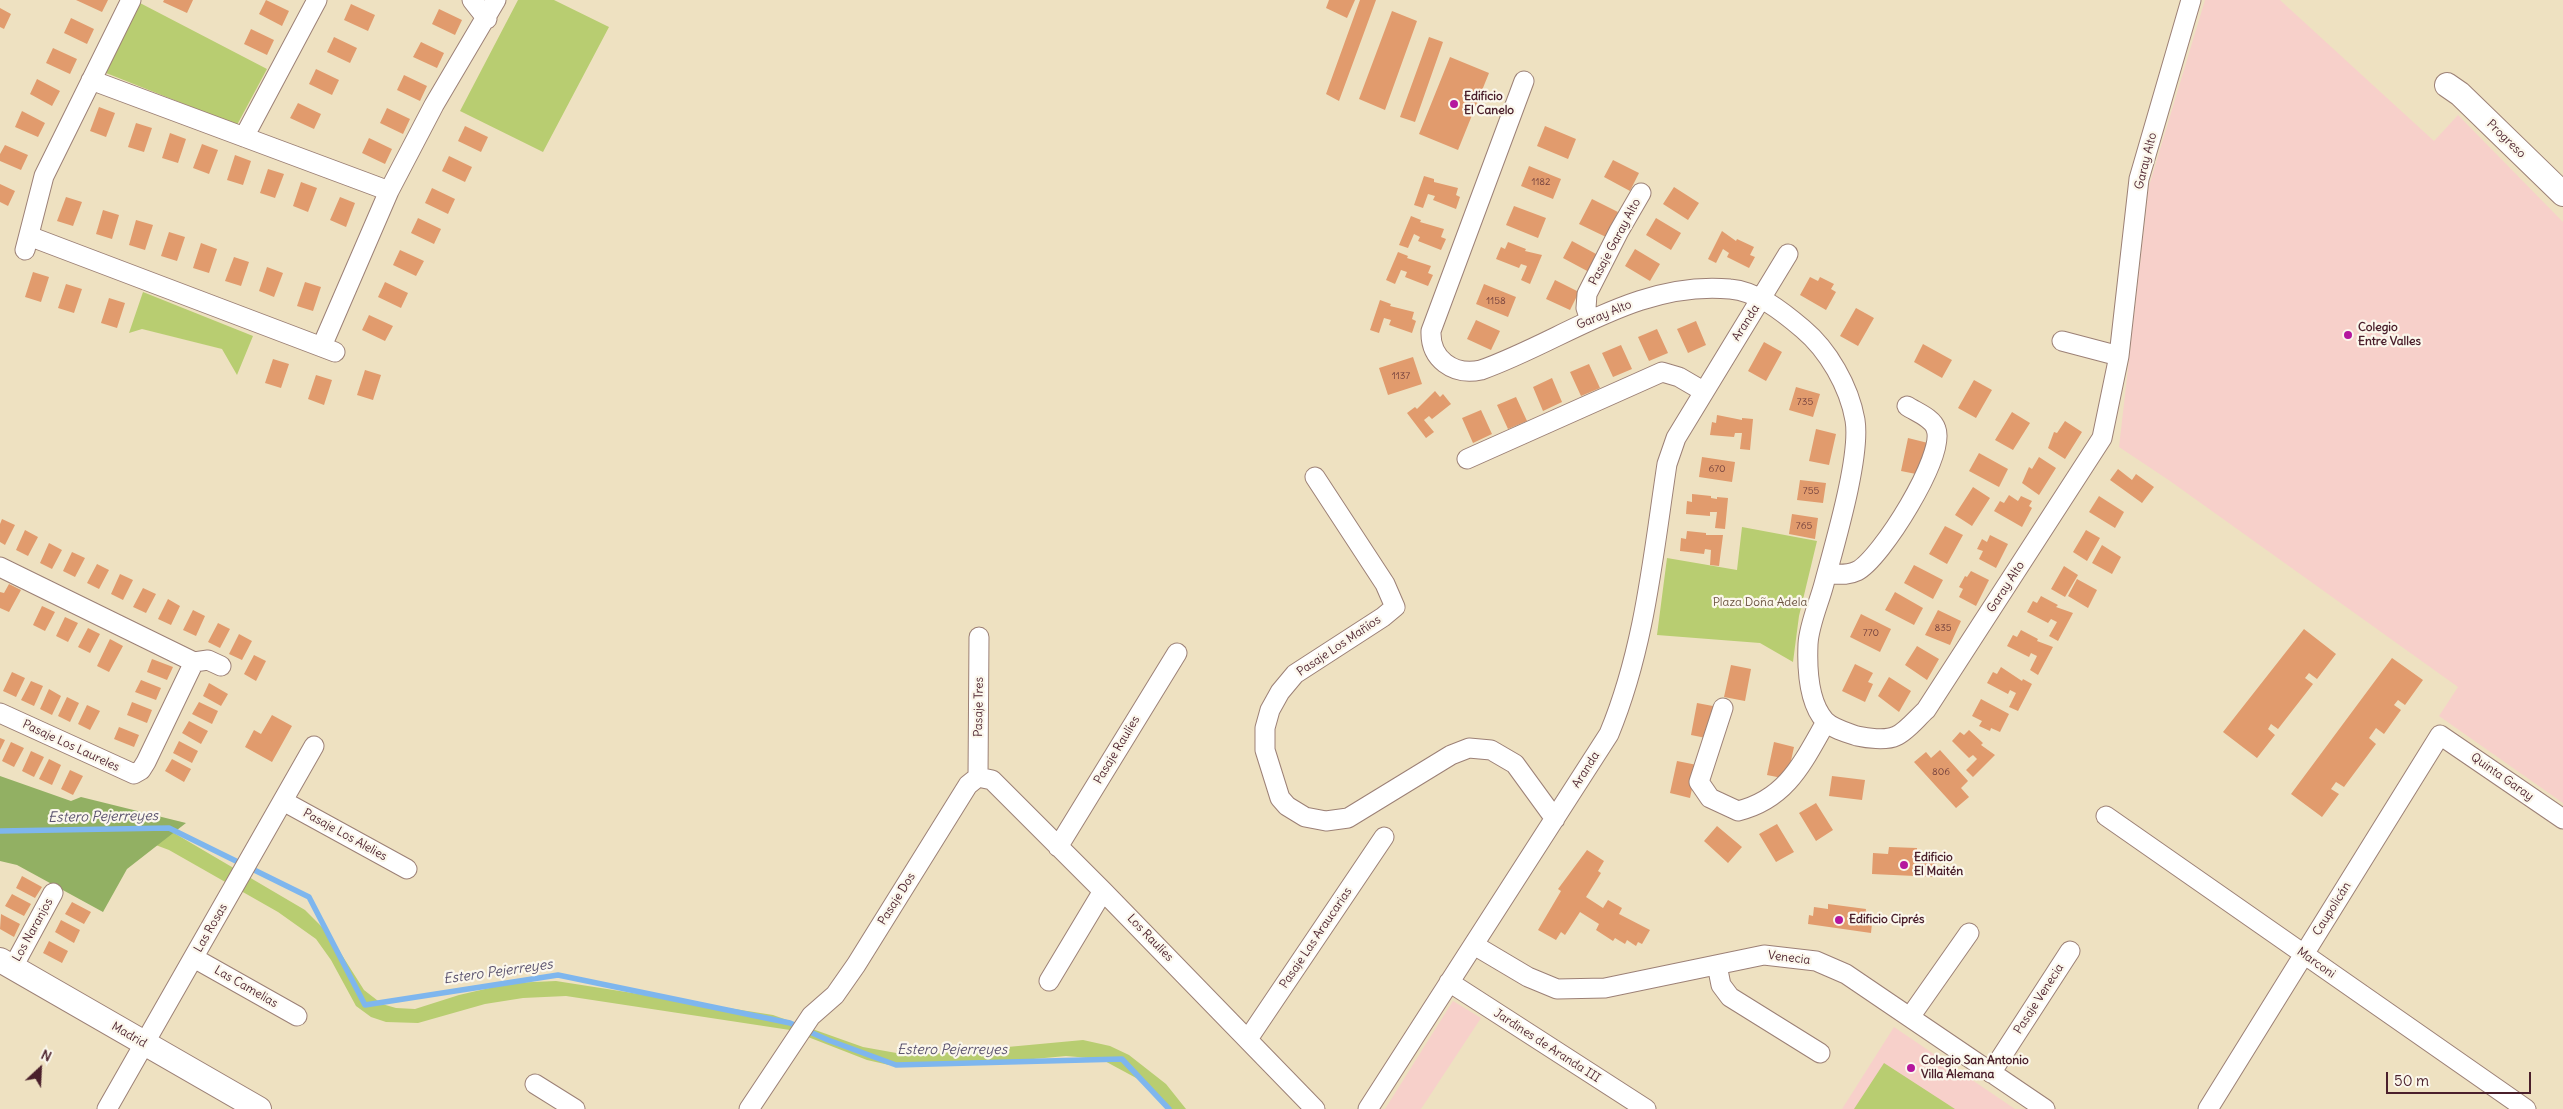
<!DOCTYPE html>
<meta charset="utf-8">
<style>
body{margin:0}
#map{position:relative;width:2563px;height:1109px;overflow:hidden;background:#eee1c1;font-family:Delius,sans-serif}
canvas{display:block}
.north{position:absolute;left:15px;top:1044px;width:50px;height:50px;-webkit-text-stroke:4px #fbf7ec;paint-order:stroke;rotate:25deg;font-size:14px;font-weight:700;line-height:20px;text-align:center;color:#4a1f2b}
.north::after{content:'';display:block;margin:auto;width:18px;height:22px;background:#4a1f2b;clip-path:polygon(50% 0,100% 100%,50% 72%,0 100%)}
.scale{position:absolute;left:2386px;top:1072px;width:145px;height:22px;box-sizing:border-box;border:2px solid #4a1f2b;border-top:0;padding-left:6px;font-size:15px;line-height:18px;white-space:nowrap;color:#4a1f2b;-webkit-text-stroke:4px #fbf7ec;paint-order:stroke}
</style>
<div id="map">
<canvas width="2563" height="1109"></canvas>
<div class="north">N</div>
<div class="scale">50 m</div>
</div>
<script>
const ctx = document.querySelector('canvas').getContext('2d');
ctx.lineJoin = 'round';
function paint(path, color) {
  ctx.fillStyle = color;
  ctx.fill(path, 'evenodd');
}
function strokePath(path, color, width, dash) {
  ctx.strokeStyle = color;
  ctx.lineWidth = width;
  ctx.lineCap = dash ? 'butt' : 'round';
  ctx.setLineDash(dash || []);
  ctx.stroke(path);
}
function label(font, color, halo, rows, align = 'center') {
  ctx.font = font + ' Delius,sans-serif';
  ctx.lineWidth = 4.5;
  ctx.setLineDash([]);
  ctx.textBaseline = 'middle';
  ctx.strokeStyle = halo;
  ctx.fillStyle = color;
  for (const [text, x, y, turn = 0] of rows) {
    ctx.save();
    ctx.translate(x, y);
    ctx.rotate((+turn || 0) * Math.PI / 180);
    ctx.textAlign = isNaN(turn) ? turn : align;
    if (halo) ctx.strokeText(text, 0, 0);
    ctx.fillText(text, 0, 0);
    ctx.restore();
  }
}
paint(new Path2D(`
 M2205 0H2280L2434 141 2458 115 2563 222V803L2439 716 2458 687 2170 481 2119 447 2149 186Z
 M1453 1001 1481 1018 1421 1109H1385Z
 M1894 1027 2015 1109H1842Z`), '#f7d0ca');
paint(new Path2D(`
 M518 0H554L609 27 543 152 460 111Z
 M140 3 267 69 237 125 106 73Z
 M143 292 253 336 237 375 222 349 142 329 129 333Z
 M1742 527 1817 541 1799 616 1793 662 1760 643 1657 635 1667 558 1737 570Z
 M148 825 174 833 305 910 328 933 364 990 382 1004 396 1008 415 1009 459 995 511 983 556 981 773 1015 863 1047 902 1054H932L1083 1040 1110 1046 1129 1055 1166 1084 1186 1109H1168L1138 1079 1101 1059 1066 1056 969 1065H889L867 1060 790 1030 566 996 523 998 485 1004 418 1023 386 1022 371 1017 356 1006 331 960 316 939 278 912 169 850 153 844Z
 M1884 1063 1955 1109H1854Z`), '#b8cd71');
paint(new Path2D(`
 M0 776 71 801 81 797 186 823 127 869 103 912 17 865 0 861Z`), '#92b063');
strokePath(new Path2D(`
 M0 831 169 828 309 897 365 1005 558 975 790 1023 828 1040 896 1065 1122 1059 1169 1109`), '#7eb6ee', 5.5);
paint(new Path2D(`
 M76 0H108L102 12Z
 M164 0H193L187 13 163 2Z
 M266 0 289 11 282 26 259 14Z
 M1329 0H1355L1347 18 1326 8Z
 M1360 0H1376L1339 101 1326 94Z
 M351 4 375 15 368 31 344 20Z
 M0 8 11 14 4 29 0 27Z
 M439 9 462 20 455 35 432 24Z
 M1392 11 1417 21 1385 110 1359 99Z
 M71 18 94 29 87 44 64 33Z
 M251 29 274 40 267 55 244 44Z
 M334 37 357 48 350 63 327 52Z
 M1429 37 1443 42 1415 122 1400 117Z
 M421 42 444 53 437 68 413 57Z
 M53 48 77 59 70 74 46 63Z
 M1450 57 1489 73 1458 150 1419 134Z
 M316 69 339 80 332 95 309 84Z
 M404 75 427 86 420 101 397 90Z
 M37 79 60 91 52 106 30 94Z
 M298 103 321 114 314 129 290 118Z
 M99 107 115 113 106 137 90 131Z
 M387 108 410 119 403 134 380 123Z
 M22 111 45 123 38 137 15 127Z
 M136 123 152 128 144 152 128 147Z
 M465 126 488 137 481 152 458 141Z
 M1545 126 1576 139 1568 159 1537 146Z
 M170 133 186 139 178 163 162 158Z
 M369 138 392 149 385 164 362 153Z
 M202 144 218 150 209 174 193 168Z
 M5 145 28 155 21 170 0 161V154Z
 M235 155 251 161 243 185 227 180Z
 M449 156 472 167 465 182 442 171Z
 M1613 160 1639 173 1630 191 1604 177Z
 M1529 166 1561 179 1553 199 1521 186Z
 M268 169 284 174 275 198 260 193Z
 M1424 176 1434 179V182L1458 188 1456 195 1460 197 1456 209 1433 200 1435 196 1428 194 1423 208 1414 205Z
 M301 182 317 188 308 212 293 206Z
 M0 184 15 191 8 206 0 202Z
 M1674 187 1699 203 1688 220 1663 204Z
 M432 188 455 199 448 214 425 203Z
 M66 197 82 202 73 226 57 221Z
 M340 197 355 203 346 227 330 220Z
 M1592 199 1618 212 1606 237 1579 224Z
 M1514 206 1546 218 1538 238 1506 225Z
 M103 210 119 215 112 239 96 234Z
 M1411 216 1421 220 1420 222 1444 229 1441 237 1446 239 1441 250 1418 241 1420 237 1414 234 1408 248 1399 245Z
 M418 218 441 229 434 244 411 233Z
 M1656 218 1681 233 1671 250 1646 235Z
 M136 220 153 225 145 250 129 245Z
 M1722 231 1736 241 1737 239 1754 247 1750 255 1755 257 1749 268 1727 257 1729 253 1723 249 1716 263 1708 259Z
 M169 232 185 237 177 261 161 256Z
 M1572 241 1598 255 1589 272 1563 258Z
 M1508 242 1526 249 1525 251 1542 255 1530 284 1521 280 1527 266 1521 264 1519 268 1496 259 1501 247 1505 249Z
 M201 243 217 249 209 273 193 268Z
 M1635 249 1660 264 1650 281 1625 266Z
 M400 250 424 261 416 276 393 265Z
 M1398 252 1408 256 1407 258 1431 266 1428 273 1433 275 1428 286 1405 277 1407 272 1401 270 1395 284 1386 280Z
 M234 257 249 262 241 286 225 281Z
 M267 267 283 273 274 297 259 291Z
 M33 272 49 277 41 302 25 297Z
 M1810 277 1818 281 1820 277 1834 284 1831 289 1836 292 1826 310 1800 295Z
 M1555 280 1579 292 1570 310 1546 299Z
 M305 282 321 287 313 311 297 306Z
 M385 282 408 293 401 308 378 297Z
 M66 284 82 289 74 313 58 308Z
 M1484 284 1516 297 1508 317 1476 304Z
 M109 298 125 303 117 328 101 323Z
 M1380 300 1391 304 1390 306 1414 312 1412 319 1416 321 1412 333 1389 325 1391 320 1384 318 1379 333 1370 330Z
 M1856 308 1874 318 1858 346 1840 336Z
 M369 315 393 326 385 341 362 330Z
 M1476 320 1500 331 1491 350 1467 339Z
 M1696 321 1706 345 1688 353 1677 329Z
 M1657 329 1668 353 1649 361 1638 337Z
 M1764 342 1782 352 1766 381 1748 371Z
 M1923 344 1952 360 1942 378 1914 362Z
 M1621 345 1632 369 1613 377 1602 353Z
 M1413 357 1422 384 1388 395 1379 368Z
 M273 359 289 364 281 388 265 383Z
 M1589 364 1600 388 1581 396 1570 372Z
 M365 370 381 375 373 400 357 395Z
 M316 375 332 380 324 405 308 399Z
 M1552 378 1562 402 1543 411 1533 387Z
 M1974 380 1992 390 1976 418 1958 408Z
 M1796 387 1820 394 1813 417 1789 410Z
 M1435 391 1440 397 1443 394 1451 404 1432 419 1429 416 1424 420 1434 432 1426 438 1407 413 1415 407 1417 409Z
 M1516 397 1527 421 1508 429 1497 405Z
 M1481 410 1492 434 1473 443 1462 418Z
 M2012 412 2030 423 2013 450 1995 440Z
 M1717 415 1742 420V418L1753 419 1750 450 1740 449 1742 433H1735L1734 437 1710 435 1712 422 1716 423Z
 M2065 421 2082 432 2065 459 2048 448 2054 432 2057 433Z
 M1816 429 1836 434 1829 465 1809 461Z
 M1908 438 1928 443 1921 475 1901 471Z
 M1979 453 2008 469 1999 487 1969 471Z
 M1702 457 1735 462 1732 482 1699 477Z
 M2039 457 2056 468 2039 495 2022 483 2029 467 2032 469Z
 M2118 469 2132 480 2136 474 2154 487 2142 503 2110 480Z
 M1800 480 1826 483 1823 503 1797 500Z
 M1973 487 1990 498 1972 526 1955 515Z
 M1692 494 1711 496V498L1717 499V497L1728 498 1725 529 1715 528 1717 512H1710V516L1686 514 1687 501 1692 502Z
 M2009 495 2018 501 2021 496 2032 501 2029 506 2032 508 2022 527 1994 511 2000 501 2004 503Z
 M2099 496 2124 512 2115 528 2089 512Z
 M1792 514 1818 518 1815 539 1789 534Z
 M2 519 15 525 5 545 0 542V524Z
 M1945 526 1963 535 1947 564 1929 554Z
 M25 530 38 537 28 556 16 550Z
 M2086 530 2100 538 2087 561 2073 552Z
 M1687 531 1706 533V535H1723L1719 566 1710 565 1711 550 1705 549 1704 554 1680 551 1681 538 1686 539Z
 M1990 535 2008 544 1996 568 1979 559 1983 551 1977 549 1982 539 1987 542Z
 M49 543 62 550 52 569 40 563Z
 M2102 545 2121 557 2112 574 2092 563Z
 M72 552 85 558 75 577 63 571Z
 M97 564 109 570 99 589 87 583Z
 M1914 565 1943 580 1933 599 1904 583Z
 M2064 566 2078 575 2065 597 2051 589Z
 M1971 571 1989 580 1976 606 1959 597 1963 589 1959 587 1965 576 1967 577Z
 M120 574 133 580 123 600 111 594Z
 M2077 579 2097 590 2088 608 2068 596Z
 M9 584 21 590 9 612 0 608V592L4 593Z
 M143 588 156 594 146 613 133 607Z
 M1895 592 1923 608 1914 625 1885 610Z
 M2041 596 2058 605 2056 607 2073 613 2058 641 2049 636 2057 622 2051 619 2048 623 2027 612 2033 601 2037 603Z
 M168 599 180 606 171 625 158 619Z
 M42 606 55 612 45 631 33 625Z
 M193 610 205 616 196 636 183 630Z
 M1938 610 1961 621 1950 645 1925 635Z
 M1861 614 1891 629 1880 652 1850 637Z
 M65 617 78 623 68 642 56 636Z
 M218 623 230 629 220 648 208 642Z
 M88 628 100 634 90 653 78 647Z
 M2304 629 2336 654 2317 679 2309 673 2305 678 2313 684 2278 729 2271 724 2268 729 2275 735 2257 758 2223 732Z
 M2021 630 2038 639 2037 641 2053 647 2038 675 2030 670 2037 656 2031 653 2029 657 2007 646 2013 635 2017 637Z
 M239 634 252 641 242 660 229 654Z
 M110 639 123 646 109 672 97 666Z
 M1917 646 1939 659 1927 680 1905 665Z
 M254 655 266 661 256 681 244 674Z
 M2392 658 2423 680 2405 705 2398 700 2394 705 2401 710 2384 734 2376 728 2369 738 2376 744 2344 787 2336 782 2331 789 2339 794 2322 817 2291 794Z
 M152 659 173 667 167 680 147 672Z
 M1855 664 1873 673 1868 682 1873 684 1865 702 1842 691Z
 M1731 665 1751 669 1745 701 1724 697Z
 M2001 667 2022 681 2023 679 2032 684 2018 711 2009 707 2016 693 2010 690 2008 694 1987 683 1993 672 1997 674Z
 M12 672 25 678 16 697 3 691Z
 M1889 677 1911 691 1899 712 1878 696Z
 M141 680 161 688 156 700 135 692Z
 M31 681 43 686 34 706 21 700Z
 M209 683 228 694 221 706 203 696Z
 M49 689 61 696 52 715 40 709Z
 M67 697 79 703 70 722 58 716Z
 M1981 699 2009 714 2000 732 1991 728 1990 731 1979 726 1982 721 1972 716Z
 M132 702 152 710 147 723 127 715Z
 M199 702 218 711 212 724 192 714Z
 M1697 703 1718 707 1711 739 1691 735Z
 M87 705 100 711 90 730 78 724Z
 M272 715 292 726 272 762 245 747 254 730 261 734Z
 M189 721 208 731 201 744 182 733Z
 M119 727 139 735 134 747 114 739Z
 M1969 730 1983 743 1981 745 1995 755 1973 777 1966 770 1977 759 1973 755 1969 758 1952 741 1960 732 1964 735Z
 M0 738 5 740 0 750Z
 M179 741 198 751 192 763 173 753Z
 M11 742 24 748 14 767 2 761Z
 M1774 742 1794 747 1787 779 1767 775Z
 M1940 750 1968 781 1961 788 1969 797 1956 808 1914 762 1926 752 1931 758Z
 M31 751 44 757 34 777 22 771Z
 M49 759 61 765 52 785 39 779Z
 M172 759 191 769 184 782 165 771Z
 M1677 761 1697 765 1690 798 1670 793Z
 M70 770 83 776 73 795 61 789Z
 M1832 776 1865 780 1862 800 1829 796Z
 M1816 803 1833 830 1816 841 1799 813Z
 M1777 824 1794 852 1776 862 1759 834Z
 M1717 826 1742 847 1728 863 1704 841Z
 M1889 847 1917 848V855L1937 856 1936 877 1872 874 1873 853 1888 854Z
 M1587 850 1604 861 1598 871 1601 873 1586 897 1603 908 1608 900 1622 908 1619 914 1650 930 1642 944 1638 942 1636 946 1627 940 1625 944 1615 938 1613 941 1596 930 1599 924 1580 912 1565 935 1561 932 1556 940 1538 930 1561 891 1558 889Z
 M22 876 42 887 35 898 16 888Z
 M12 894 31 904 24 916 5 906Z
 M72 902 91 912 84 924 65 914Z
 M1828 904 1866 909 1865 916H1869L1868 923H1872L1871 933 1808 924 1809 915 1813 916 1814 907 1828 909Z
 M1 914 20 924 14 937 0 929Z
 M61 920 80 930 74 943 55 932Z
 M49 941 68 951 62 963 43 953Z`), '#e19b6d');
const minor = new Path2D(`
 M472 0 487 19
 M91 80 389 191
 M1524 81 1431 331C1430 359 1453 376 1481 370 1563 341 1638 280 1730 289 1757 291 1783 312 1803 329 1828 350 1849 386 1855 420 1861 457 1834 546 1824 584 1819 603 1809 625 1808 644 1807 668 1808 702 1825 721 1833 729 1846 732 1857 736 1866 738 1886 741 1896 736 1906 732 1917 718 1926 710L2102 438 2119 356 2139 179 2191 0
 M244 137 317 0
 M29 236 335 352
 M25 250 44 176 131 0
 M1590 320 1586 308 1587 294 1619 231 1641 193
 M2062 341 2119 356
 M322 346 389 191 434 105 496 0
 M1467 459 1662 372 1679 377 1703 391
 M1315 477 1385 584 1395 607 1383 617 1295 674 1280 692 1270 710 1265 728V750L1280 798 1287 806 1305 817 1326 821 1348 818 1451 755 1469 748 1491 750 1515 764 1555 819
 M0 567 194 662 146 762 141 770 134 774 0 713
 M1827 574C1837 574 1847 576 1857 571 1881 559 1946 455 1936 429 1933 418 1916 412 1907 406
 M194 662 208 660 221 666
 M1723 708 1699 782 1710 798 1738 811C1787 799 1803 762 1826 722
 M978 777 992 780 1103 891 1315 1109
 M978 777 979 637
 M283 801 407 869
 M2106 816 2526 1109
 M1058 847 1177 653
 M1474 945 1528 977 1557 989 1605 988 1764 955 1816 961 1846 974 2045 1109
 M194 958 297 1016
 M1717 965 1721 985 1730 997 1820 1053
 M13 967 53 893
 M1049 981 1103 891
 M1449 982 1646 1109
 M1910 1017 1969 933
 M1248 1039 1384 837
 M1991 1073 2070 951
 M535 1084 575 1109
 M107 1109 314 746
 M749 1109 811 1016 835 995 856 965 968 785 978 777
 M1368 1109 1609 734C1645 647 1653 556 1667 464L1676 438 1788 254
 M2208 1109 2440 735 2563 819`);
const tertiary = new Path2D(`
 M2447 85 2460 94 2563 194
 M0 960 259 1109`);
strokePath(minor, '#9c8076', 21);
strokePath(tertiary, '#9c8076', 26);
strokePath(minor, '#fff', 19);
strokePath(tertiary, '#fff', 24);
for (const [x, y, r, color] of [
 [1454,104,5,"#b5179e"],
 [2348,335,5,"#b5179e"],
 [1904,865,5,"#b5179e"],
 [1839,920,5,"#b5179e"],
 [1911,1068,5,"#b5179e"]
]) {
  const dot = new Path2D();
  dot.arc(x, y, r, 0, 2 * Math.PI);
  ctx.fillStyle = color;
  ctx.fill(dot);
  strokePath(dot, '#fbf7ec', 2);
}
label('10px', '#703e3c', null, [
 ["1182",1541,182],
 ["1158",1496,301],
 ["1137",1401,376],
 ["735",1805,402],
 ["670",1717,469],
 ["755",1811,491],
 ["765",1804,526],
 ["835",1943,628],
 ["770",1871,633],
 ["806",1941,772]
]);
label('bold 12px', '#4a1f2b', '#fbf7ec', [
 ["Edificio",1464,97],
 ["El Canelo",1464,111],
 ["Colegio",2358,328],
 ["Entre Valles",2358,342],
 ["Edificio",1914,858],
 ["El Maitén",1914,872],
 ["Edificio Ciprés",1849,920],
 ["Colegio San Antonio",1921,1061],
 ["Villa Alemana",1921,1075]
], 'left');
label('12px', '#4a1f2b', '#fbf7ec', [
 ["Progreso",2506,139,44],
 ["Garay Alto",2146,161,-76],
 ["Pasaje Garay Alto",1615,242,-62],
 ["Garay Alto",1604,315,-22],
 ["Aranda",1746,323,-58],
 ["Garay Alto",2006,587,-57],
 ["Pasaje Los Mañíos",1339,646,-34],
 ["Pasaje Tres",979,707,-89],
 ["Pasaje Los Laureles",71,746,25],
 ["Pasaje Raulíes",1117,750,-59],
 ["Aranda",1586,770,-58],
 ["Quinta Garay",2502,777,35],
 ["Pasaje Los Alelies",345,835,29],
 ["Pasaje Dos",897,899,-58],
 ["Caupolicán",2332,909,-58],
 ["Las Rosas",211,928,-60],
 ["Los Naranjos",33,930,-61],
 ["Los Raulíes",1150,938,46],
 ["Pasaje Las Araucarias",1316,938,-56],
 ["Venecia",1789,958,7],
 ["Marconi",2316,963,35],
 ["Las Camelias",246,987,30],
 ["Pasaje Venecia",2039,999,-57],
 ["Madrid",129,1035,30],
 ["Jardines de Aranda III",1547,1046,33]
]);
label('12px', '#6b5340', '#fbf7ec', [
 ["Plaza Doña Adela",1760,603]
]);
label('italic 14px', '#5c546f', '#fbf7ec', [
 ["Estero Pejerreyes",103,817,-1],
 ["Estero Pejerreyes",498,972,-8],
 ["Estero Pejerreyes",952,1050]
]);
</script>
